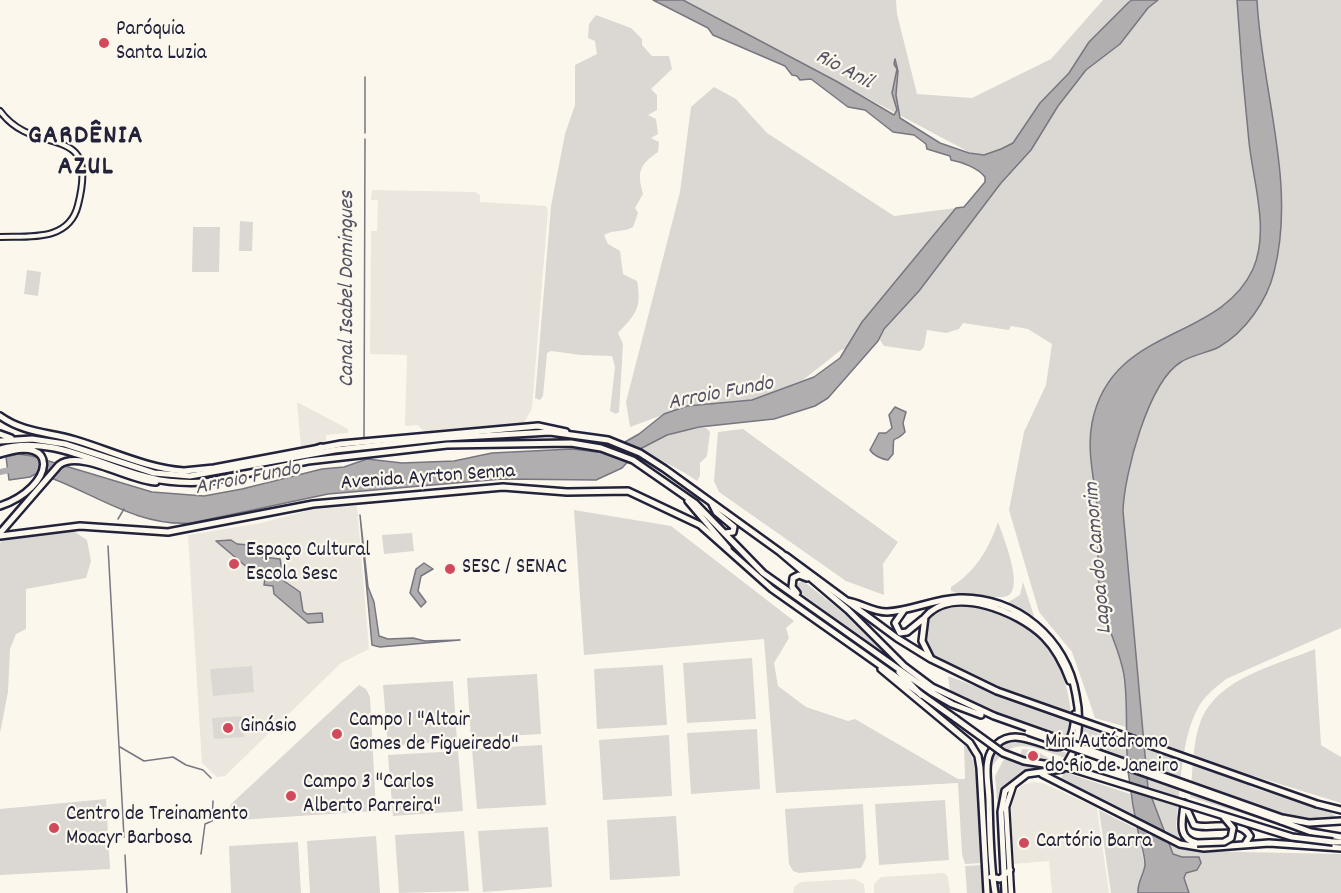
<!DOCTYPE html>
<meta charset="utf-8">
<style>
body{margin:0}
canvas{display:block;background:#fbf7ec}
</style>
<canvas width="1341" height="893"></canvas>
<script>
const ctx = document.querySelector('canvas').getContext('2d');
ctx.lineJoin = 'round';
function paint(path, color) {
  ctx.fillStyle = color;
  ctx.fill(path, 'evenodd');
}
function strokePath(path, color, width, dash) {
  ctx.strokeStyle = color;
  ctx.lineWidth = width;
  ctx.lineCap = dash ? 'butt' : 'round';
  ctx.setLineDash(dash || []);
  ctx.stroke(path);
}
function label(font, color, halo, rows, align = 'center') {
  ctx.font = font + ' Dekko,sans-serif';
  ctx.lineWidth = 4.5;
  ctx.setLineDash([]);
  ctx.textBaseline = 'middle';
  ctx.strokeStyle = halo;
  ctx.fillStyle = color;
  for (const [text, x, y, turn = 0] of rows) {
    ctx.save();
    ctx.translate(x, y);
    ctx.rotate((+turn || 0) * Math.PI / 180);
    ctx.textAlign = isNaN(turn) ? turn : align;
    if (halo) ctx.strokeText(text, 0, 0);
    ctx.fillText(text, 0, 0);
    ctx.restore();
  }
}
paint(new Path2D(`
 M372 190 475 192 480 195V202L546 206 548 210 532 408 523 425 427 434 418 425 405 426 407 355 370 354 371 231H377L378 200H371Z
 M297 402 348 429V433L326 435V442L301 447Z
 M357 506 369 649 341 663 225 776 217 777 202 763 188 535 261 523 314 509Z
 M1033 782 1043 783 1097 808 1109 893H1052L1049 861 1013 864 1009 811 1011 798 1022 785Z
 M944 873 948 877 950 893H874V884L881 877Z
 M855 879 864 884 865 893H793L794 887 801 882Z`), '#ebe7df');
paint(new Path2D(`
 M683 0H896L897 14 917 94 972 98 1051 59 1103 0H1341V628L1226 679C1215 688 1203 697 1197 710 1181 740 1180 792 1176 826L1179 837 1194 851 1341 854V893H1189L1184 878 1186 873 1197 870 1201 863 1199 857H1182L1173 854 1148 788 1143 732 1095 718 1072 652 1039 612 1009 510 1024 432 1046 385 1052 344 1028 329 1011 326 1009 330 963 323 959 329 946 333 927 330 924 347 920 351 884 346 880 340 841 350 803 380 752 400 687 406 630 427 626 402 680 192 691 107 714 87 736 99 767 133 894 216 964 207 997 167Z
 M596 15 631 28 642 39V45L652 56H669L672 69 651 89 657 95V110L648 115 656 119 658 134 651 138 659 142 658 152C639 165 637 172 643 194L635 208 638 213 633 227C623 233 614 229 604 235L608 244 620 251 623 274 637 281C642 308 636 314 618 333L623 344 619 412 616 414 610 411 615 367 612 356 581 355 551 351 547 353 543 396 540 400 535 398 551 206 565 134 575 105V65L597 54 595 41 588 38 589 24Z
 M240 221 253 222 252 251H239Z
 M193 227H220L219 272H192Z
 M27 270 41 272 38 296 24 294Z
 M699 427 706 428 710 432 707 456 700 463V476L697 481C680 468 659 461 640 449L667 435Z
 M743 429 898 542 883 564 884 595 846 581 719 492 714 481 718 432Z
 M574 510 671 526 794 621 786 628 789 638 774 663 778 686 806 707 848 721 855 719 958 779H965L964 745C982 757 980 839 982 863L965 864 962 854 958 783 776 793 764 639 584 655Z
 M998 522C1003 536 1025 589 1007 596 1000 599 990 596 983 595 972 594 961 595 951 591V587C975 572 989 549 998 522Z
 M72 530 87 540 91 561 86 578 26 589V629L16 634 10 649 8 692 0 733V543L2 539Z
 M412 533 414 551 384 554 382 535Z
 M802 580 840 610 920 681 794 588Z
 M1023 582 1035 619 1007 603 1020 595Z
 M969 604C1031 614 1066 652 1071 714L996 687 936 660C921 645 924 634 928 615L945 606Z
 M1315 649 1321 745 1341 757V803L1254 776 1250 787 1329 811 1338 818 1312 823 1276 824 1190 797C1193 773 1192 743 1201 720 1219 677 1277 665 1315 649Z
 M752 658 756 719 687 723 683 663Z
 M663 665 667 725 597 729 594 669Z
 M252 666 254 692 213 696 210 669Z
 M537 674 541 734 471 738 467 678Z
 M948 676 1071 722 1066 739 959 697 950 691Z
 M453 681 457 741 388 746 383 685Z
 M359 685 366 689 370 697 376 811 238 820 231 817 229 811 231 804Z
 M242 716 244 737 214 739 212 718Z
 M1080 726 1125 743 1127 761 1078 745Z
 M757 729 760 789 691 794 687 733Z
 M669 735 672 796 603 800 599 740Z
 M1021 740 1071 754 1067 759C1033 747 1011 733 989 772L992 755 1009 742Z
 M542 745 546 805 477 809 472 749Z
 M1022 749 1035 750 1050 759 1047 762 1020 757Z
 M458 751 463 811 393 816 388 755Z
 M1004 759 1038 768C1011 775 1000 785 998 813L995 776Z
 M1064 772 1130 794 1136 821 1061 779Z
 M106 799 110 869 0 875V809Z
 M945 800 949 860 879 865 875 804Z
 M863 804 866 858 861 868 799 873 793 871 789 864 785 809Z
 M1099 810 1137 829 1145 867 1138 893H1111Z
 M676 816 680 876 610 880 607 820Z
 M548 827 552 887 483 892 478 831Z
 M464 831 469 891 399 893 395 835Z
 M376 836 380 893H310L307 841Z
 M298 842 301 893H231L229 846Z
 M982 865 984 893H967L965 866Z`), '#dbd8d3');
const water = new Path2D(`
 M653 0H683L836 81 894 115 897 110 892 93 897 69 894 64 895 59 898 71 896 95 900 118 940 143 969 153 984 155 1001 149 1013 143 1040 103 1069 73 1089 42 1129 2 1132 0H1158L1148 8 1120 44 1086 70 1058 106 1031 150 1001 183 919 291 884 329 878 341 828 398 815 406 774 419 699 427 667 435 640 449 622 468 596 480 502 479 328 494 191 523C134 527 89 489 37 473L30 477 9 480 6 457 18 454 32 456 152 492 204 496 242 489 322 469 344 467 367 459 402 463 454 461 492 453 572 449 597 452 616 447 639 434 664 414 687 406 752 400 814 377 840 358 862 322 956 208 964 207 985 182V177C978 168 962 162 951 160L950 156 927 149 926 144 914 135 893 132 865 110 848 107 811 79 800 80 797 76 792 75 785 66 713 35 708 28Z
 M1237 0H1257C1261 89 1297 183 1274 272 1267 301 1245 332 1219 347 1207 353 1192 355 1181 362 1148 382 1124 475 1123 511L1148 788 1173 854 1182 857H1199L1201 863 1197 870 1186 873 1184 878 1189 893H1138C1137 883 1144 874 1145 865 1145 854 1140 842 1138 831 1134 813 1131 795 1129 778 1124 743 1129 709 1124 675 1120 651 1109 632 1103 609 1095 579 1099 547 1098 516 1096 485 1086 454 1092 423 1111 325 1219 343 1253 269 1270 230 1253 182 1249 142 1244 95 1240 48 1237 0Z
 M895 407 906 412 903 423 905 432C892 446 894 430 893 454L888 460C881 459 873 455 870 450L879 433H886L892 428 889 415Z
 M360 515 368 587 374 602 379 636 388 639 413 638 425 641 460 640 380 647 372 645Z
 M231 540 237 544 250 545 263 557 280 559 284 581 300 592 303 611 307 614 322 613 323 622 308 623 274 594 273 586 264 585 265 578 253 565 249 569 216 541Z
 M424 563 433 569 421 576 418 591 426 602 421 607 410 593 416 569Z`);
paint(water, '#b1aeb0');
strokePath(water, '#787681', 1.5);
strokePath(new Path2D(`
 M365 133V77
 M364 439 365 139
 M118 519 124 509
 M108 546 124 837
 M120 747 144 761 173 757 186 765 203 770 211 778
 M201 854 205 824 212 821 213 801
 M125 855 127 893`), '#787681', 1.5);
strokePath(new Path2D(`
 M0 472 14 469`), '#b1aeb0', 6);
const secondary = new Path2D(`
 M0 111C36 160 100 118 78 205 69 242 29 236 0 237`);
const primary = new Path2D(`
 M1011 893 1006 807 1013 786`);
const trunk = new Path2D(`
 M0 416C24 433 48 432 75 440 112 451 146 468 184 471L214 468 341 444 538 426 566 432
 M0 536 80 526 168 532 313 504 503 487 567 492 628 491 700 525 772 589 956 719
 M786 556 897 638 931 659 997 691
 M847 601C861 603 872 612 887 612 911 611 934 599 959 598 1016 596 1067 639 1076 695 1081 719 1080 750 1062 769L1027 774 1005 791 1001 812 1005 893
 M904 610 895 623 900 633 907 632 923 619
 M931 659 922 641 925 617C953 584 1019 612 1044 637 1056 649 1064 665 1070 681
 M881 669 970 743 978 756 980 768 987 893
 M1042 774 1180 844 1204 848 1269 843 1341 848
 M1184 803 1194 825C1210 831 1239 817 1250 836L1245 844
 M1317 804 1341 810
 M1184 805C1182 821 1177 839 1197 843
 M1333 842H1341
 M991 877 1000 879 1010 870
 M995 893C990 863 990 832 989 801 989 788 985 773 988 760 989 754 993 748 997 744 1028 717 1071 783 1075 714`);
const motorway = new Path2D(`
 M0 434 11 438
 M0 441 32 439 65 444 154 473 190 476 335 450 445 438 550 432 608 440 640 453 665 469 780 552 848 610 904 666 932 687 994 716
 M0 449C52 434 102 467 151 478 170 483 187 483 206 482L308 461 447 445 571 443 601 448 633 460 695 503 763 573 931 692 952 704 981 715
 M306 453 321 447
 M0 454C61 433 55 487 0 506
 M688 501 728 548
 M712 504 716 512 734 527 733 532 725 533
 M0 533 59 465C80 449 130 481 156 482
 M797 593 792 587 793 578 799 575 807 578
 M899 672 921 695
 M1282 818 1309 823 1341 821
 M1281 821 1311 832 1341 837`);
strokePath(secondary, '#22223b', 8);
strokePath(primary, '#22223b', 9);
strokePath(trunk, '#22223b', 10);
strokePath(motorway, '#22223b', 10);
strokePath(secondary, '#fbf7ec', 4);
strokePath(primary, '#fbf7ec', 4.5);
strokePath(trunk, '#fbf7ec', 5);
strokePath(motorway, '#fbf7ec', 5);
const trunkBridge = new Path2D(`
 M997 691 1317 804
 M956 719 1003 753 1024 761 1070 768 1292 837 1333 842
 M1197 843 1224 842 1231 838 1233 828 1223 816`);
const motorwayBridge = new Path2D(`
 M994 716 1282 818
 M1028 732 1281 821`);
strokePath(trunkBridge, '#22223b', 10, []);
strokePath(motorwayBridge, '#22223b', 10, []);
strokePath(trunkBridge, '#fbf7ec', 5);
strokePath(motorwayBridge, '#fbf7ec', 5);
for (const [x, y, r, color] of [
 [104,43,6,"#d1495b"],
 [234,564,6,"#d1495b"],
 [450,569,6,"#d1495b"],
 [228,728,6,"#d1495b"],
 [337,734,6,"#d1495b"],
 [1033,756,6,"#d1495b"],
 [291,796,6,"#d1495b"],
 [54,828,6,"#d1495b"],
 [1024,843,6,"#d1495b"]
]) {
  const dot = new Path2D();
  dot.arc(x, y, r, 0, 2 * Math.PI);
  ctx.fillStyle = color;
  ctx.fill(dot);
  strokePath(dot, '#fbf7ec', 2);
}
label('21px', '#22223b', '#fbf7ec', [
 ["Paróquia",116,31],
 ["Santa Luzia",116,55],
 ["Espaço Cultural",246,552],
 ["Escola Sesc",246,576],
 ["SESC / SENAC",462,569],
 ["Campo 1 \"Altair",349,722],
 ["Gomes de Figueiredo\"",349,746],
 ["Ginásio",240,728],
 ["Mini Autódromo",1045,744],
 ["do Rio de Janeiro",1045,768],
 ["Campo 3 \"Carlos",303,784],
 ["Alberto Parreira\"",303,808],
 ["Centro de Treinamento",66,816],
 ["Moacyr Barbosa",66,840],
 ["Cartório Barra",1036,843]
], 'left');
label('21px', '#22223b', '#fbf7ec', [
 ["Avenida Ayrton Senna",428,479,-4]
]);
label('italic 22px', '#545364', '#fbf7ec', [
 ["Rio Anil",843,71,28],
 ["Canal Isabel Domingues",349,289,-90],
 ["Arroio Fundo",721,395,-11],
 ["Arroio Fundo",248,480,-11],
 ["Lagoa do Camorim",1100,558,-95]
]);
ctx.letterSpacing = '1.5px';
label('bold 27px', '#22223b', '#fbf7ec', [
 ["GARDÊNIA",86,138],
 ["AZUL",86,169]
]);
ctx.letterSpacing = '0px';
</script>
